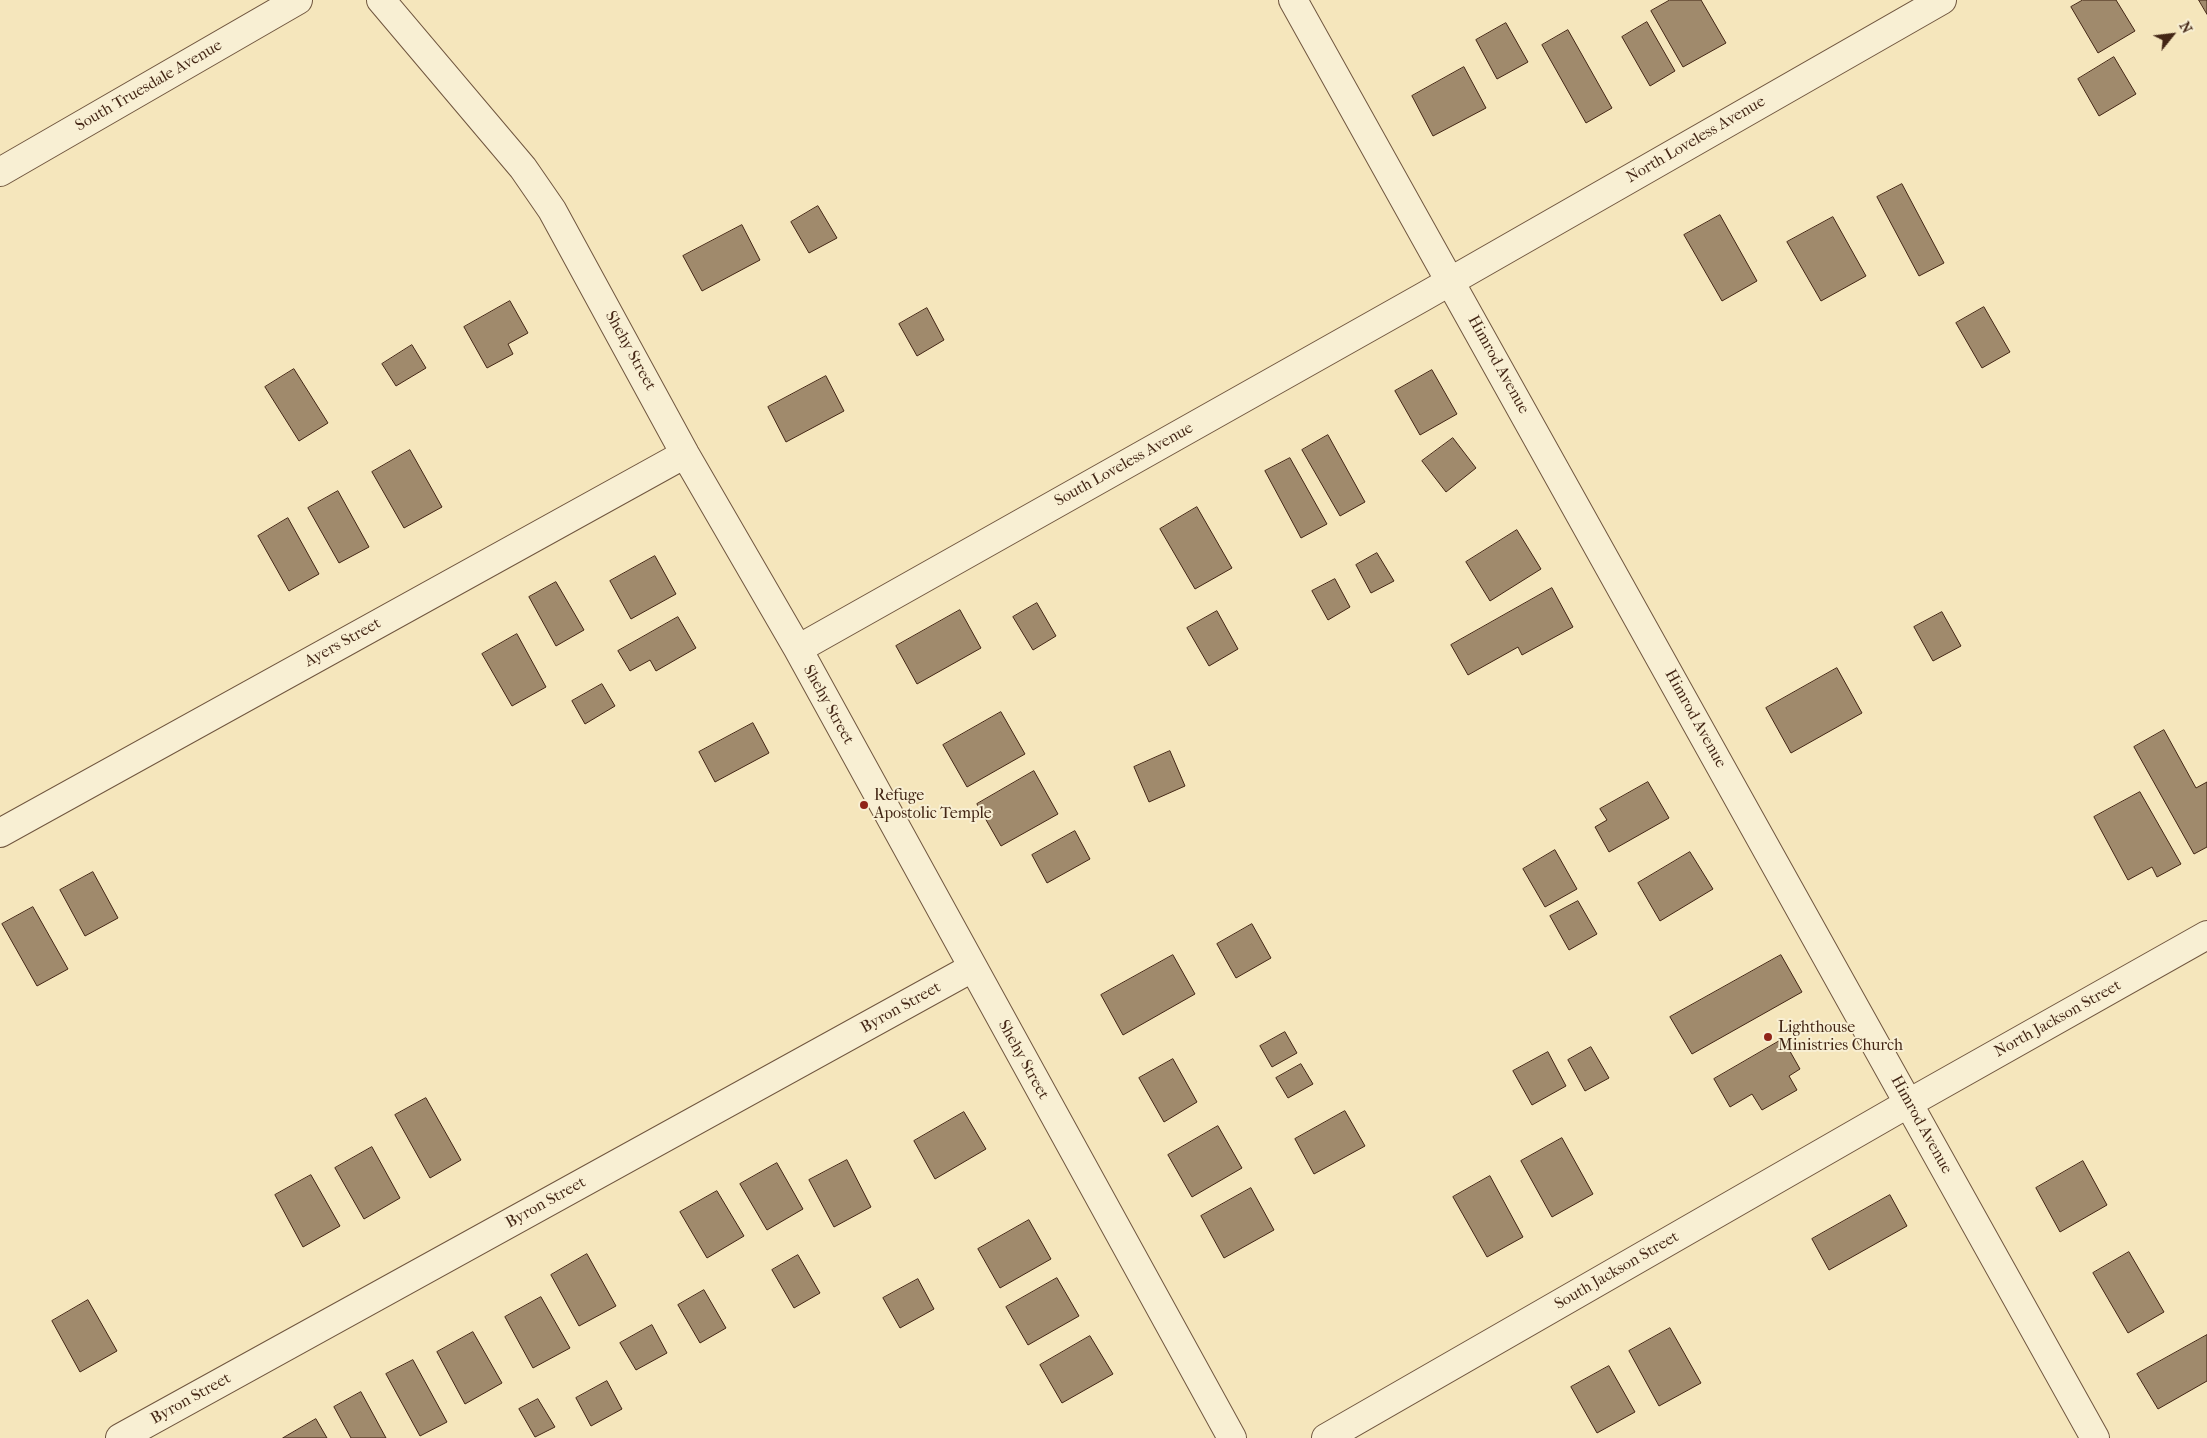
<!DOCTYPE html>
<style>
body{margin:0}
#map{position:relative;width:2207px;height:1438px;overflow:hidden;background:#f5e6bc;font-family:"IM FELL French Canon",serif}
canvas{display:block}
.north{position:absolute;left:2147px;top:10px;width:50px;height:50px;-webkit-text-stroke:4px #f8efd3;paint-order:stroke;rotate:61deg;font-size:14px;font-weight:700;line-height:20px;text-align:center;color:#432615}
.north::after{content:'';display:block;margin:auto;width:18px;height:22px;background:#432615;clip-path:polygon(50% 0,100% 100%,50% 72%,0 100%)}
</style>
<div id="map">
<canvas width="2207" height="1438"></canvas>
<div class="north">N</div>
</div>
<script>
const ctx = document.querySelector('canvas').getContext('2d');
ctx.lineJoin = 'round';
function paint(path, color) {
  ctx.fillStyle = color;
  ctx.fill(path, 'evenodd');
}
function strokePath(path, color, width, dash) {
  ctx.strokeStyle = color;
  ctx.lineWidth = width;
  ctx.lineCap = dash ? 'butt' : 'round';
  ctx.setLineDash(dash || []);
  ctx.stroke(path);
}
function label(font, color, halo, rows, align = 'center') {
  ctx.font = font + ' "IM FELL French Canon",serif';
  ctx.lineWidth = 4;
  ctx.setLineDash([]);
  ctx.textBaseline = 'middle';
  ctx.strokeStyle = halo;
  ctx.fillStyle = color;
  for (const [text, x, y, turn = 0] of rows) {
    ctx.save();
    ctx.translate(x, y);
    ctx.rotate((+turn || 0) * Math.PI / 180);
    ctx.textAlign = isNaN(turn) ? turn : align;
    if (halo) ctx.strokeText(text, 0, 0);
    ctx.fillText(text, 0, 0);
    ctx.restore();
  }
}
const building = new Path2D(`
 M1670 0H1701L1726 43 1683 67 1651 11Z
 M2083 0H2116L2135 31 2098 53 2071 7Z
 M2199 0H2207V14Z
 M1647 22 1675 71 1650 86 1622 37Z
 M1506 23 1528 62 1497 79 1476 40Z
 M1568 30 1612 108 1586 123 1542 45Z
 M2114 57 2136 94 2099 116 2078 79Z
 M1464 67 1486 108 1433 136 1412 96Z
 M1902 184 1944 263 1919 276 1877 197Z
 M818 206 837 238 809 253 791 222Z
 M1720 215 1757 281 1722 301 1684 235Z
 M1833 217 1866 276 1821 301 1787 242Z
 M742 225 760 260 702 291 683 256Z
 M510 301 528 333 508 344 513 354 487 368 464 327Z
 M1984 307 2010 352 1982 368 1956 323Z
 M927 308 944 340 917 356 899 324Z
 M412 345 426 368 396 386 382 364Z
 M294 369 328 423 299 441 265 387Z
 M1432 370 1457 414 1420 435 1395 391Z
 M826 376 844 411 786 442 768 407Z
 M1328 435 1365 502 1340 516 1302 450Z
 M1453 438 1476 468 1446 492 1422 461Z
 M410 450 442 507 404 528 372 472Z
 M1290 458 1327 524 1301 538 1265 471Z
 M338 491 369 547 339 563 308 508Z
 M1197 507 1232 568 1195 589 1160 529Z
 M288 518 319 574 289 591 258 536Z
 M1517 530 1541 569 1490 601 1466 562Z
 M1377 553 1394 581 1371 593 1356 565Z
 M655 556 676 594 631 619 610 581Z
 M1335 579 1350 607 1328 620 1312 591Z
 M556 582 584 630 556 646 529 597Z
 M1552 588 1573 627 1522 655 1518 647 1468 675 1451 645Z
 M1037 603 1056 636 1033 650 1013 617Z
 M960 610 981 648 917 684 896 646Z
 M1217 611 1238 649 1209 666 1187 628Z
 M1942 612 1961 646 1933 661 1914 627Z
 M678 617 696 648 656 671 650 660 630 671 618 651Z
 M517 634 546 687 512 706 482 654Z
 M1837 668 1862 713 1791 753 1766 708Z
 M602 684 615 706 585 724 572 701Z
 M1001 712 1025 754 967 787 943 745Z
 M753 723 769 753 715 782 699 752Z
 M2164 730 2196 788 2207 782V847L2194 854 2134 747Z
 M1170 751 1185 786 1149 802 1134 767Z
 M1034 771 1058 814 1001 846 977 804Z
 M1648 782 1669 818 1609 852 1595 827 1607 820 1600 809Z
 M2140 792 2181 864 2157 877 2152 867 2128 880 2094 817Z
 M1075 831 1090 859 1047 883 1032 855Z
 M1555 850 1577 889 1545 907 1523 869Z
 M1690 852 1713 889 1660 921 1638 883Z
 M93 872 118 918 85 936 60 890Z
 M1578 901 1597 934 1569 950 1550 916Z
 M33 907 68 969 37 986 2 924Z
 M1252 924 1271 958 1236 978 1217 944Z
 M1173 955 1195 994 1123 1035 1101 995Z
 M1781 955 1802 992 1692 1054 1670 1017Z
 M1285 1032 1297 1053 1272 1067 1260 1046Z
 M1783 1039 1800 1069 1789 1076 1797 1090 1762 1110 1752 1094 1730 1107 1714 1079Z
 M1591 1047 1609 1078 1585 1091 1568 1060Z
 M1548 1052 1566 1086 1532 1105 1513 1071Z
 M1173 1059 1197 1102 1164 1122 1139 1078Z
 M1301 1064 1313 1084 1288 1098 1276 1078Z
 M426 1098 461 1160 430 1178 395 1115Z
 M1345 1111 1365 1146 1314 1174 1295 1139Z
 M964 1112 986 1149 935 1179 914 1141Z
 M1218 1126 1242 1168 1192 1197 1168 1155Z
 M1562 1138 1593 1194 1552 1217 1521 1161Z
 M372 1147 400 1198 364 1219 335 1168Z
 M847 1160 871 1207 834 1227 809 1180Z
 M2083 1161 2107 1205 2060 1232 2036 1188Z
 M777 1163 803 1209 767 1230 740 1184Z
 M311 1175 340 1226 303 1247 275 1195Z
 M1490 1176 1523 1237 1487 1257 1453 1197Z
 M1251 1188 1274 1230 1224 1258 1201 1216Z
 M717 1191 744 1236 707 1258 680 1212Z
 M1890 1195 1907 1226 1829 1270 1812 1239Z
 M1029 1220 1051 1259 1000 1288 978 1249Z
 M2129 1252 2164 1312 2128 1333 2093 1273Z
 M587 1254 616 1306 579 1326 551 1275Z
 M798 1255 820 1293 794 1308 772 1270Z
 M1057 1278 1079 1316 1028 1345 1006 1307Z
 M918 1279 934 1309 900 1328 883 1298Z
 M704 1290 726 1328 700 1343 678 1305Z
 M541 1297 570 1348 533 1368 505 1317Z
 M88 1300 117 1351 80 1372 52 1321Z
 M652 1325 667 1353 636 1370 620 1343Z
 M1670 1328 1701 1383 1659 1406 1629 1351Z
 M473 1332 502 1383 465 1404 437 1352Z
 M2207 1335V1381L2158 1409 2137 1374Z
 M1090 1336 1113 1374 1062 1403 1040 1365Z
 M413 1360 447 1422 420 1436 386 1374Z
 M1609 1366 1635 1412 1597 1433 1571 1387Z
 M607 1381 622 1409 591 1426 576 1398Z
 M361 1392 386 1438H351L334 1407Z
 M538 1399 555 1427 535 1437 519 1409Z
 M316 1419 327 1438H283Z`);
paint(building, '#a08a6c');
strokePath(building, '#432615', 1);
const minor = new Path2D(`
 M381 0 523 168 552 210 685 454 798 649 1232 1438
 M1293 0 2095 1438
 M0 172 298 0
 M798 649 1423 297 1942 0
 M0 833 685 454
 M120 1438 972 968
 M1326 1438 1909 1103 2207 935`);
strokePath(minor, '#70563f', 30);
strokePath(minor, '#f8efd3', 28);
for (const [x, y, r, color] of [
 [864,805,5,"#8f2418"],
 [1768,1037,5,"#8f2418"]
]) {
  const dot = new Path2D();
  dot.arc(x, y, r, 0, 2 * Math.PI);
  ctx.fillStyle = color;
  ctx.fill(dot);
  strokePath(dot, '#f8efd3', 2);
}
label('16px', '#432615', '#f8efd3', [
 ["South Truesdale Avenue",149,86,-30],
 ["North Loveless Avenue",1696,140,-30],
 ["Shehy Street",630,351,61],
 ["Himrod Avenue",1498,365,61],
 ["South Loveless Avenue",1124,465,-29],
 ["Ayers Street",343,643,-29],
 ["Shehy Street",828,705,61],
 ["Himrod Avenue",1695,719,61],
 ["Byron Street",901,1008,-29],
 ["North Jackson Street",2058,1019,-29],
 ["Shehy Street",1023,1060,61],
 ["Himrod Avenue",1921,1125,61],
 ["Byron Street",546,1203,-29],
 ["South Jackson Street",1617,1271,-30],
 ["Byron Street",191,1399,-29]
]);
label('16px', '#432615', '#f8efd3', [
 ["Refuge",874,796],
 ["Apostolic Temple",874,814],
 ["Lighthouse",1778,1028],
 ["Ministries Church",1778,1046]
], 'left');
</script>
